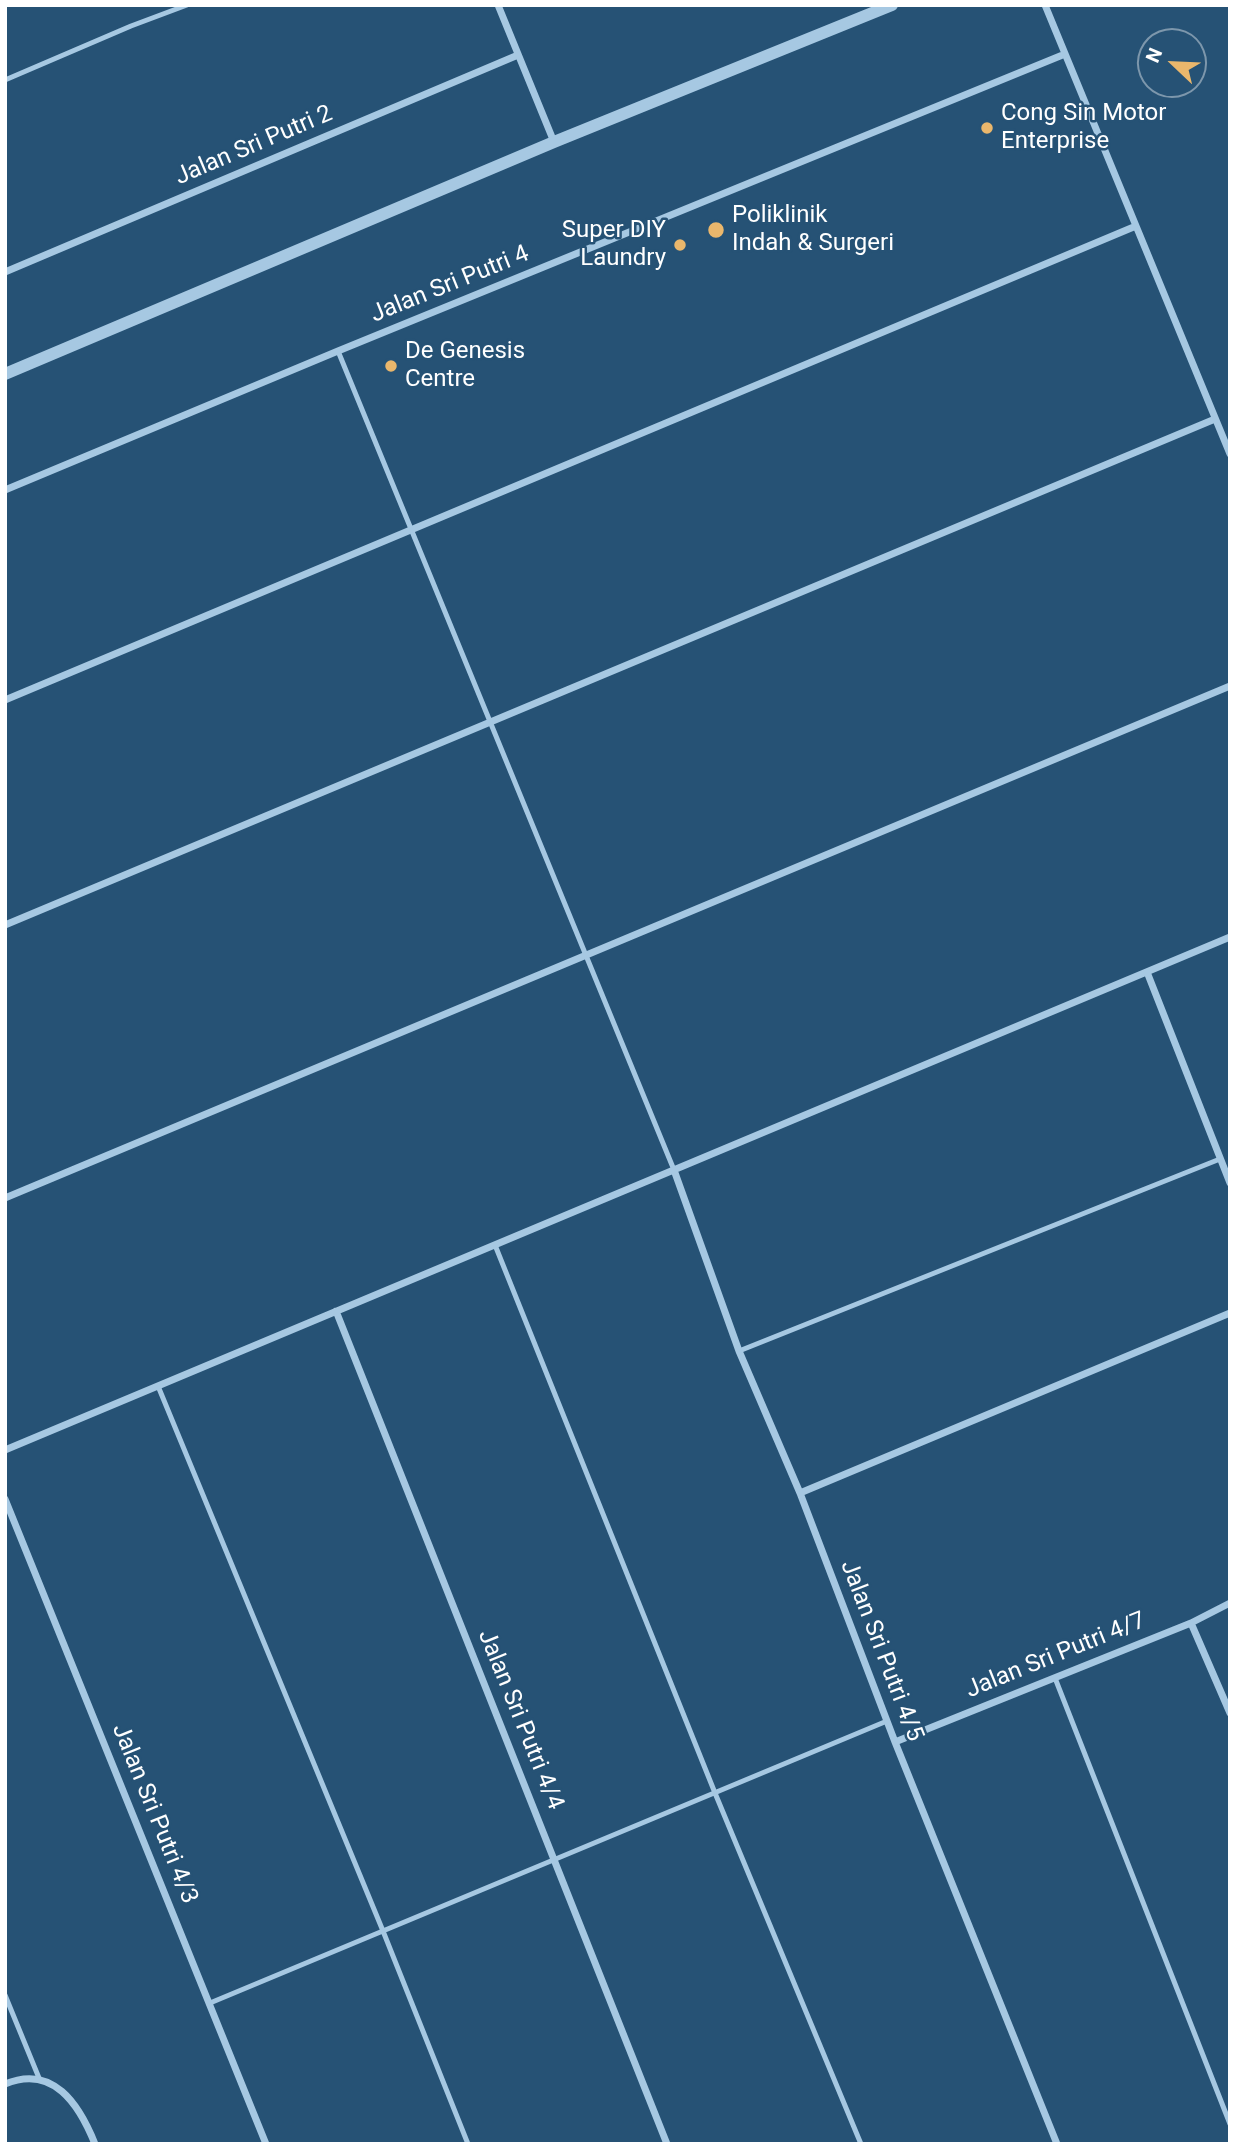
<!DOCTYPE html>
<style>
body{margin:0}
#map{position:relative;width:1235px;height:2149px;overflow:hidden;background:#265275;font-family:Roboto,sans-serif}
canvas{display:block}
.frame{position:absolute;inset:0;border:7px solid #fff;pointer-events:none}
.north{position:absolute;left:1137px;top:28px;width:70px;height:70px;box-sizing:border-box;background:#265275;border:2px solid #7d97ac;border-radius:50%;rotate:293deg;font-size:19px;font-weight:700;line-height:28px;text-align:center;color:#fff}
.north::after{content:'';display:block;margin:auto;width:24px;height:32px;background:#eab76c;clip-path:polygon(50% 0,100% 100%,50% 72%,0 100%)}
</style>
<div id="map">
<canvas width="1235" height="2149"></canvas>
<div class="frame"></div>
<div class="north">N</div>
</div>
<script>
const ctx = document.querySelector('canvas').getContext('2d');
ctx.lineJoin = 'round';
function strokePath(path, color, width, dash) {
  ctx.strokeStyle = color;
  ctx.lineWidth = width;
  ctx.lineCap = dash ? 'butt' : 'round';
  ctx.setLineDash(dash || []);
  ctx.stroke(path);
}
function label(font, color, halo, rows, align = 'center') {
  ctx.font = font + ' Roboto,sans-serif';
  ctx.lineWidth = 5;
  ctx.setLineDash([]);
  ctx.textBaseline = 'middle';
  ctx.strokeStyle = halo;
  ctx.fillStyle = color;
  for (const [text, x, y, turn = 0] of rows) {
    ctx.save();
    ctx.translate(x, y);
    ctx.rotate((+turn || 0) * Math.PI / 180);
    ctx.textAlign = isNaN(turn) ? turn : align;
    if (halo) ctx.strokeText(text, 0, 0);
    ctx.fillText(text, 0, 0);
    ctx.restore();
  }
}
strokePath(new Path2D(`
 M5 80 131 26 187 5
 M338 351 674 1170
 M495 1245 715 1793 861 2144
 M739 1351 1220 1159
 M158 1386 383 1931 468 2144
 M1055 1678 1230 2124
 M5 1995 39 2078
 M210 2003 887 1721`), '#a6c8e2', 5);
strokePath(new Path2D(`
 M498 5 554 142
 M1045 5 1230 454
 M5 272 518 55
 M5 490 338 351 1065 54
 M5 700 1136 226
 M5 925 1215 419
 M1147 972 1230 1183
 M674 1170 739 1351 800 1493 895 1742 1057 2144
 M5 1198 1230 686
 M336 1311 667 2144
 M5 1450 1230 937
 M800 1493 1230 1313
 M5 1499 266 2144
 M1191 1623 1230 1713
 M895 1742 1191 1623 1230 1603
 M5 2084C53 2064 79 2104 95 2144`), '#a6c8e2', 7);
strokePath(new Path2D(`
 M5 374 554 142 892 5`), '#a6c8e2', 12);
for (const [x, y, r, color] of [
 [987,128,7,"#eab76c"],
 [716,230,9,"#eab76c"],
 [680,245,7,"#eab76c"],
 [391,366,7,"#eab76c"]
]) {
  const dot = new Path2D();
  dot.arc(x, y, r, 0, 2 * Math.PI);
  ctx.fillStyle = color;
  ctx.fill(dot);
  strokePath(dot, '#265275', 2.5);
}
label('24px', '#fff', '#265275', [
 ["Cong Sin Motor",1001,114],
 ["Enterprise",1001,142],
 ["Poliklinik",732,216],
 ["Indah & Surgeri",732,244],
 ["Super DIY",666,231,"right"],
 ["Laundry",666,259,"right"],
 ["De Genesis",405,352],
 ["Centre",405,380]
], 'left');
label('24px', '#fff', '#265275', [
 ["Jalan Sri Putri 2",254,146,-23],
 ["Jalan Sri Putri 4",450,285,-22],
 ["Jalan Sri Putri 4/5",881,1651,69],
 ["Jalan Sri Putri 4/7",1056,1656,-22],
 ["Jalan Sri Putri 4/4",520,1720,68],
 ["Jalan Sri Putri 4/3",154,1814,68]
]);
</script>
